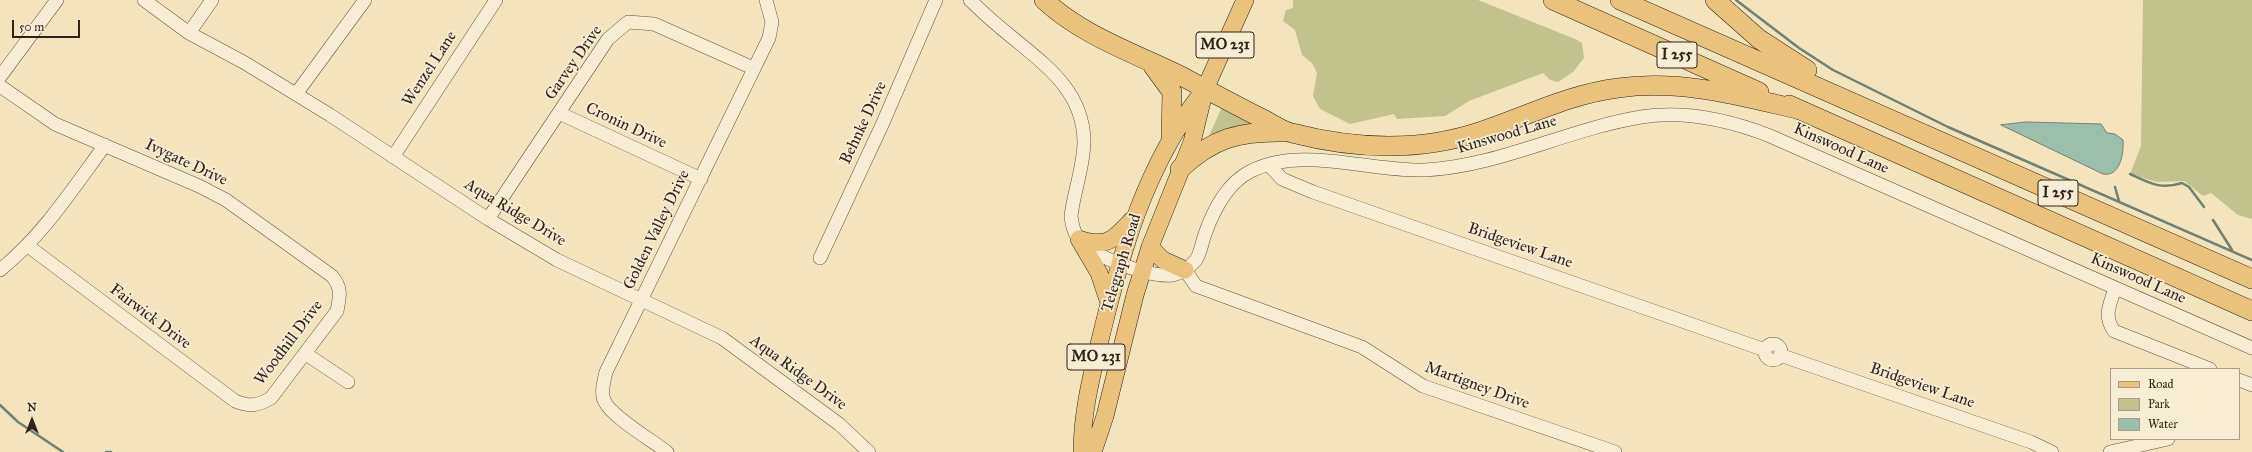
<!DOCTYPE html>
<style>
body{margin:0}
#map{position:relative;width:2252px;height:452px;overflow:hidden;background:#f3e4bc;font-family:"IM FELL Great Primer",serif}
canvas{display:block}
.legend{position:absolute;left:2110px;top:368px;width:130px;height:72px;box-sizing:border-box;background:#f7edd3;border:1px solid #a69c89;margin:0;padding:5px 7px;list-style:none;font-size:12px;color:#2c231a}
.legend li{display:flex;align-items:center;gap:8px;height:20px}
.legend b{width:20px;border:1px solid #a69c89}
.north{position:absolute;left:12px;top:400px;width:40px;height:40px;-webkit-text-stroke:3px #f7edd3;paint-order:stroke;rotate:0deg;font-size:11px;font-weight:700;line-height:16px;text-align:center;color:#2c231a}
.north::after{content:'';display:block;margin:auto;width:14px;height:18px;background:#2c231a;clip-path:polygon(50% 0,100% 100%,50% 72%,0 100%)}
.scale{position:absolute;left:12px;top:20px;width:68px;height:18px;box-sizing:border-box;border:2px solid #2c231a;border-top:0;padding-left:5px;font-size:12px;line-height:14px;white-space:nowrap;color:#2c231a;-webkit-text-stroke:3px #f7edd3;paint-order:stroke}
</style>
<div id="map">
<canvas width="2252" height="452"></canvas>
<ul class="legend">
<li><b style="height:5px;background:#eac27e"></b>Road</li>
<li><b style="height:11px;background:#c2c28c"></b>Park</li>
<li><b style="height:11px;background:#9cbfac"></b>Water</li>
</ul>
<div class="north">N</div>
<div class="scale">50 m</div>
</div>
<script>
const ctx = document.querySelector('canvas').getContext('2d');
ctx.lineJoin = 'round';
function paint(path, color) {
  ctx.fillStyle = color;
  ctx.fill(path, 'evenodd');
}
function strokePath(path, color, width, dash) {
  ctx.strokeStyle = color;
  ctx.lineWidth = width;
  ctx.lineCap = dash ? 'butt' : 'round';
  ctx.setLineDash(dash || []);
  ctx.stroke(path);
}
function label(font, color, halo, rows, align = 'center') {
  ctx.font = font + ' "IM FELL Great Primer",serif';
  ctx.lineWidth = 3.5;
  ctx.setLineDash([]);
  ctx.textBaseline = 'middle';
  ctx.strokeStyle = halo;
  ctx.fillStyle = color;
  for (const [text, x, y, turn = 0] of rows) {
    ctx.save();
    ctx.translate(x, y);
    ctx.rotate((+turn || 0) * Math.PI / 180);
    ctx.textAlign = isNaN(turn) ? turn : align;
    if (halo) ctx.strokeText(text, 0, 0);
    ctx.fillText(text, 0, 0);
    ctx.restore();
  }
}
paint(new Path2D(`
 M1293 0H1478L1575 39 1582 43 1584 58 1573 72 1558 82 1550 80 1543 73 1469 101 1445 116 1397 119 1394 114 1350 124 1320 109 1313 96 1317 73 1312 63 1302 55 1295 30 1283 21 1286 10 1293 8Z
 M2143 0H2252V219L2238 215 2211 193 2203 196 2184 181 2157 182 2130 174 2141 146Z
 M1222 107 1256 124 1208 138Z`), '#c2c28c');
const water = new Path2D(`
 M2026 122 2101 124 2107 133 2115 134 2123 140C2124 154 2120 177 2103 174L2001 125Z`);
paint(water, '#9cbfac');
strokePath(water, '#6f8172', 1);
strokePath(new Path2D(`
 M1736 0 1799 48 1833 70 1948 127 2252 260
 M2130 174C2150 183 2160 190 2182 183L2189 187 2204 207
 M2115 187 2119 201
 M2213 220 2232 250
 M0 405 18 422 63 452
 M106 452H111`), '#6f8172', 2.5);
const minor = new Path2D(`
 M144 0 189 33 245 63 330 115 488 219 557 260 722 338 839 424 869 452
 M970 0C983 13 998 26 1013 38 1048 67 1083 92 1084 141 1084 166 1074 191 1071 216 1072 224 1073 231 1078 238 1092 257 1150 278 1173 275 1181 273 1190 267 1196 260 1201 252 1202 242 1205 234 1214 209 1227 183 1251 171 1302 145 1370 172 1425 170 1500 166 1568 129 1641 117 1686 110 1729 120 1770 136L2252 348
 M189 33 212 0
 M0 77 57 0
 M0 86 55 124 199 186 226 200 332 276C342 288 340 296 337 311L271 398C257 406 250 407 235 401L28 246
 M296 94 365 0
 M559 113 701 179
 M393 157 496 0
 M1269 165 1282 179 1313 192 1765 350
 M488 219 608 39 628 22 654 24 753 68
 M820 258 882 125 936 0
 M0 270C43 235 72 190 105 145
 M1185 270 1196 286 1362 347 1423 386 1615 452
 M2115 288C2110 305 2103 315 2114 331L2210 369
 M1765 352a8 8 0 1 1 16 0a8 8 0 1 1-16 0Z
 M306 354 348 382
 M1780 355 2031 442 2052 452
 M2239 380 2252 385
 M667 452C653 441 612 417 605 402 600 394 604 381 606 372L769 38 772 22 766 0
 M2110 452 2168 439`);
const major = new Path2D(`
 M1079 239 1099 273 1109 303
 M1079 239C1108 248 1113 240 1132 220
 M1150 247 1163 260 1185 270
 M1082 452C1082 412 1092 374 1101 336 1122 249 1146 166 1201 94
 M1093 452 1105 416 1135 295 1150 247 1192 142 1205 89 1245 0`);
const highway = new Path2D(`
 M1044 0C1084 37 1137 54 1185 78 1211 92 1237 106 1263 119 1273 124 1282 131 1292 133 1354 149 1418 152 1479 132 1525 117 1569 94 1618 88 1681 79 1740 96 1801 110
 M1553 0 1759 92
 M1620 0 2252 279
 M1715 0 1759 39 1807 70
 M1153 66 1172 92 1171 136
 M1789 105 2252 311
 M1180 169C1213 138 1239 131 1284 132`);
strokePath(minor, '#5e5342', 14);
strokePath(major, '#2c231a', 18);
strokePath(highway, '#2c231a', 20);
strokePath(minor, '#f7edd3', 13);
strokePath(major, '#eac27e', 17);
strokePath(highway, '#eac27e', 19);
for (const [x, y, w] of [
 [1225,45,58],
 [1677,55,40],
 [2058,193,40],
 [1096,357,58]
]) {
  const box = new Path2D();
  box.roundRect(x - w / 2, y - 13, w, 26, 3);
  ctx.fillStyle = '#f7edd3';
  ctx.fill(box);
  strokePath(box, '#2c231a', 1);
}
label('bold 15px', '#2c231a', null, [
 ["MO 231",1225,45],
 ["I 255",1677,55],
 ["I 255",2058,193],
 ["MO 231",1096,357]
]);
label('16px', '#2c231a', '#f7edd3', [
 ["Garvey Drive",574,63,-55],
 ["Wenzel Lane",430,69,-57],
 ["Behnke Drive",864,123,-65],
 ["Cronin Drive",626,126,25],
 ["Kinswood Lane",1507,135,-16],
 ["Kinswood Lane",1841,149,24],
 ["Ivygate Drive",186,163,25],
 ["Aqua Ridge Drive",515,213,31],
 ["Golden Valley Drive",657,230,-64],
 ["Bridgeview Lane",1520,246,19],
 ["Telegraph Road",1122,263,-73],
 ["Kinswood Lane",2138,279,24],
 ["Fairwick Drive",150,317,37],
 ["Woodhill Drive",289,343,-53],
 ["Aqua Ridge Drive",798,373,36],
 ["Martigney Drive",1477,386,20],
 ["Bridgeview Lane",1922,386,19]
]);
</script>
